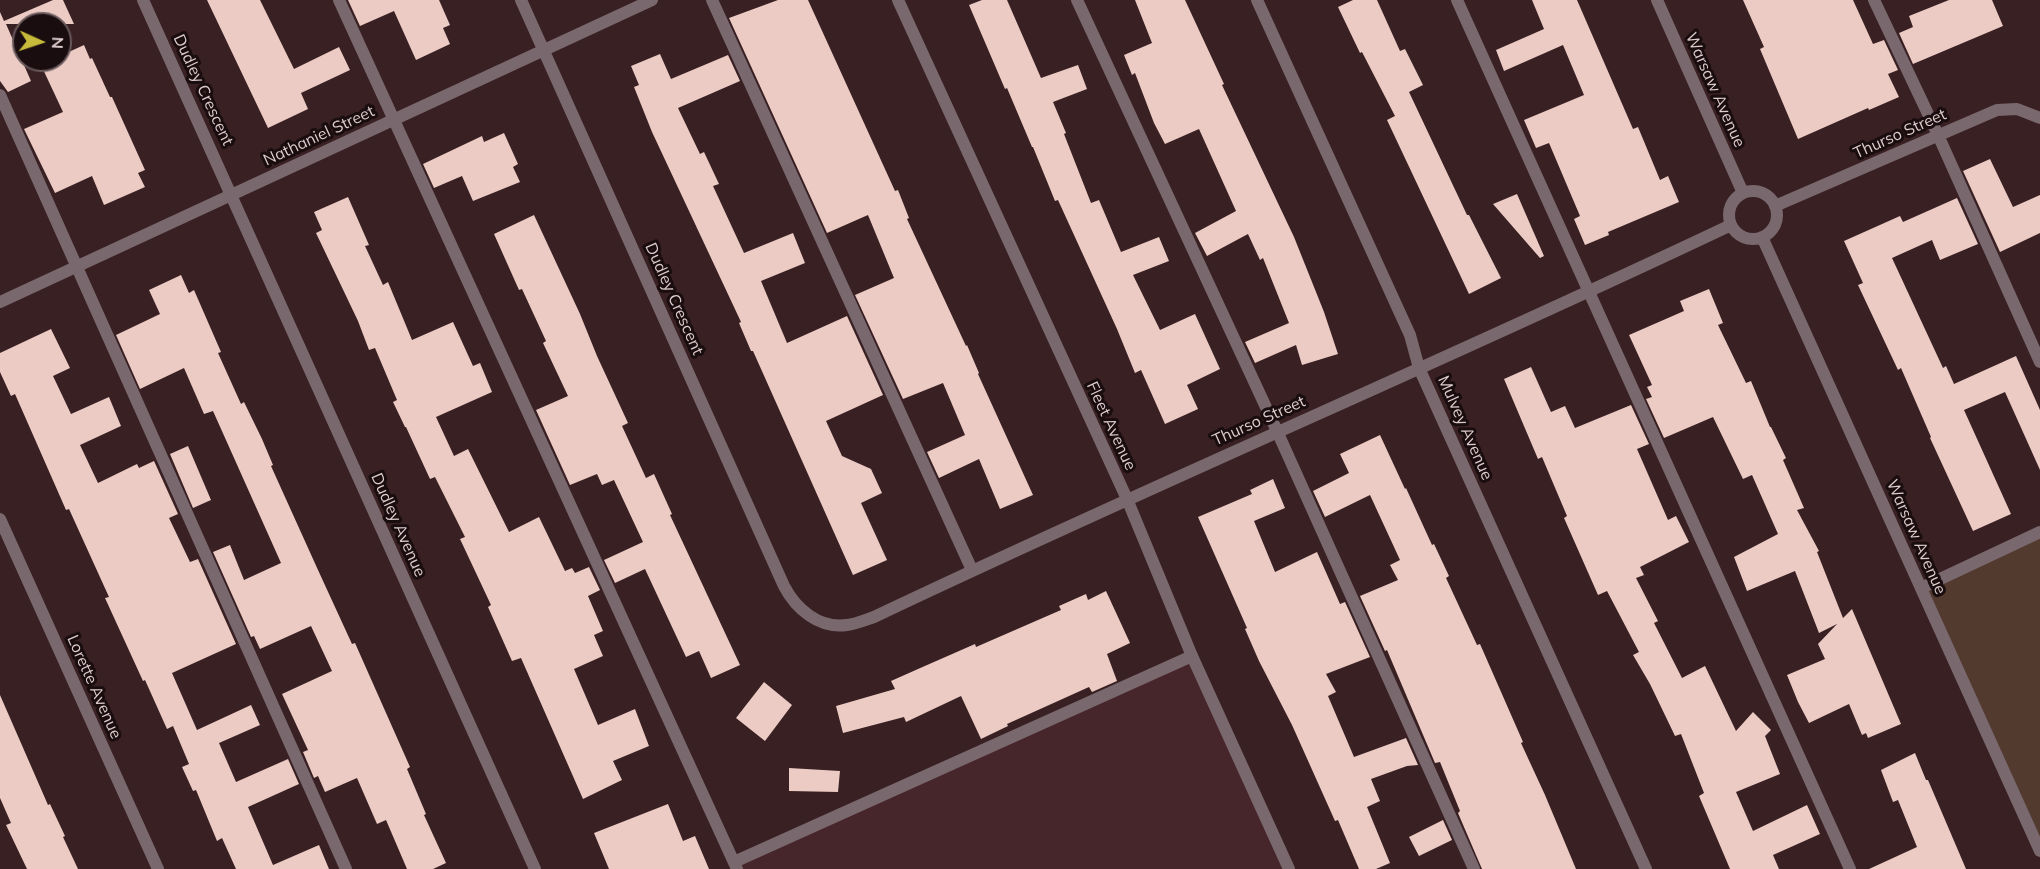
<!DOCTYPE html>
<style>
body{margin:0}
#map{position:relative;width:2040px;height:869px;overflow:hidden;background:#392023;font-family:Mulish,sans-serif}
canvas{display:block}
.north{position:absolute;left:12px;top:12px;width:60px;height:60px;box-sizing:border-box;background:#190d0f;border:2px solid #68595b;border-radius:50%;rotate:93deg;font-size:16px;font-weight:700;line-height:24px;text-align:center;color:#deccce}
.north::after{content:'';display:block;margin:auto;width:21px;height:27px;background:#c7bb3b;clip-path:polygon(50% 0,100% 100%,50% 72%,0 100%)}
</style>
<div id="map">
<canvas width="2040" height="869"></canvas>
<div class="north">N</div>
</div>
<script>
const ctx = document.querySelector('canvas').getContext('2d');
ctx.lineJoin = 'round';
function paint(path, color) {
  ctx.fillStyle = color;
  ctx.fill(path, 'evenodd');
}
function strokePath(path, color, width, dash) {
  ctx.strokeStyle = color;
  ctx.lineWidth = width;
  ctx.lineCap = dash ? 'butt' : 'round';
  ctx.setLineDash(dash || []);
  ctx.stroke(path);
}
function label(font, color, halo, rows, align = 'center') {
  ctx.font = font + ' Mulish,sans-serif';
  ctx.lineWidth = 6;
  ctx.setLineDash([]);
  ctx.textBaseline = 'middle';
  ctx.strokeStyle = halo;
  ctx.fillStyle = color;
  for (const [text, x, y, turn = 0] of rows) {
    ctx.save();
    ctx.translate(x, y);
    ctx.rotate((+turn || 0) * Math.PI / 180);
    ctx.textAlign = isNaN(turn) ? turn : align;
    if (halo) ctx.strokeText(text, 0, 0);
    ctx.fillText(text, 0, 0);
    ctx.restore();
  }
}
paint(new Path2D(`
 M1192 656 1289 869H737L734 862Z`), '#47262b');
paint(new Path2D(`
 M2040 532V851L1921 588Z`), '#523a2f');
paint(new Path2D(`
 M53 0H63L74 24H6L31 81 8 92 0 81V12L4 21Z
 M207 0H260L294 69 339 47 350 70 301 93 308 109 268 128Z
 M348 0H439L450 25 443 28 450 44 416 60 394 11 360 26Z
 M778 0H808L895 191 898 190 909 218 907 219 966 346 967 345 979 373 978 374 1033 495 1000 509 979 459 939 478 927 452 965 435 943 383 903 399 855 295 894 278 868 215 827 233 729 18Z
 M982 0H1007L1041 78 1078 65 1087 89 1053 102 1066 133 1064 134 1091 203 1099 200 1121 252 1159 237 1169 261 1133 275 1160 330 1195 314 1220 369 1187 385 1198 409 1165 424 1141 370 1135 373 1117 329 1058 200 1055 201 1033 147H1032L1007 88 1005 89 969 5Z
 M1135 0H1185L1224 84 1222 85 1294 237 1324 312 1338 354 1302 365 1296 345 1255 363 1245 342 1289 323 1263 258 1260 260 1248 234 1207 256 1195 233 1236 211 1199 129 1165 144 1154 123 1135 73 1132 75 1124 55 1152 43Z
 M1353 0H1377L1400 51 1405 49 1423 85 1409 92 1467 215H1469L1501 278 1469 294 1387 120 1395 116 1362 52 1360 53 1338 7Z
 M1532 0H1577L1633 129 1638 127 1660 180 1668 176 1679 202 1608 232 1609 235 1585 245 1574 219 1580 216 1549 143 1536 148 1524 120 1584 95 1563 45 1504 71 1496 50 1544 29Z
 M1743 0H1853L1873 44 1884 40 1898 70 1888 74 1899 97 1869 110 1868 108 1798 139 1760 49 1764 47Z
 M1949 0H1992L2003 26 1913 64 1899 33 1913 27 1909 16Z
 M84 45 90 59 92 58 110 97H112L145 170 138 173 145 187 104 205 92 176 55 193 24 129 63 112 41 65 52 60H60V56Z
 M660 54 671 79 728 55 740 81 678 108 700 154 704 152 719 184 713 186 744 253 793 233 805 263 761 281 787 343 847 316 883 395 826 421 842 456 871 469 882 493 861 503 887 560 853 575 753 351H751L739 323 741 322 652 132 634 87 639 85 631 66Z
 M504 133 518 164 513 167 520 182 473 201 462 176 434 188 423 164 482 136 484 142Z
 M1990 159 2013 207 2040 195V233L2000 252 1963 171Z
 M1517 194 1544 256 1540 258 1493 204Z
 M348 197 369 245 365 246 383 285 388 282 412 340 453 322 473 366 480 363 492 392 436 417 454 456 468 449 509 532 539 517 565 571 572 568 575 573 589 567 600 590 588 596 603 631 594 635 603 656 574 669 598 725 635 709 649 746 613 761 622 780 583 799 521 658 512 661 488 607 491 605 460 539 465 537 435 477 430 479 406 427H405L393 402 397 400 375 348 369 350 358 321 316 233 322 230 314 212Z
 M1957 198 1978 244 1940 260 1932 240 1892 258 1943 368 1946 366 1954 384 2016 356 2040 410V470L2005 392 1964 410 2011 514 1973 531 1930 438 1931 437 1901 368 1898 370 1858 285 1863 283 1844 241 1900 216 1903 222Z
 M534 215 580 314 597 356 628 423 622 426 646 478 654 474 672 514 670 515 740 665 711 678 699 651 686 657 645 569 615 583 604 560 643 542 614 480 602 485 597 474 570 485 536 410 568 396 543 343 546 341 522 289 519 290 494 234Z
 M181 275 189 293 194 290 221 352 218 353 241 404 244 402 262 439 273 465 271 466 318 570 352 644 355 643 410 767 407 769 426 814 424 815 446 863 433 869H407L386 820 377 824 357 778 325 792 318 776 314 778 303 752 308 750 282 694 332 671 311 626 260 649 254 636 251 637 213 552 230 545 244 580 281 563 213 411 204 414 184 368 140 389 116 335 160 314 149 290Z
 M1709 289 1723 323 1718 325 1746 383 1751 381 1770 427H1771L1786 458 1783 460 1804 508 1797 510 1819 551 1817 552 1843 618 1852 609 1901 724 1868 738 1866 733 1862 735 1849 704 1809 723 1798 702 1787 675 1825 659 1818 644 1837 624 1819 633 1795 571 1747 591 1734 557 1778 534 1752 475 1743 479 1713 417 1664 438 1646 399 1652 397 1647 387 1652 385 1629 335 1684 311 1680 301Z
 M51 329 70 368 53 376 71 414 109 397 121 426 80 445 98 483 137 464 139 468 154 461 178 514 169 518 190 562 198 559 236 644 172 673 197 730 251 705 260 725 219 743 236 782 288 759 299 784 248 807 273 865 319 845 329 869H236L222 838 217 841 196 790 193 791 182 767 189 764 173 726 167 729 145 680 143 681 105 598 109 597 69 509 66 510 15 394 11 396 0 372V353Z
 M1531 367 1551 412 1565 406 1575 428 1631 405 1649 444 1637 449 1668 520 1676 516 1689 542 1640 567 1644 575 1636 578 1658 621 1654 623 1682 678 1705 666 1736 731 1753 712 1771 730 1765 736 1780 774 1736 792 1753 831 1807 805 1820 834 1773 855 1779 869H1730L1699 796 1704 793 1681 734 1675 736 1650 684 1633 655 1639 652 1607 591 1598 595 1564 518 1567 516 1542 457 1538 459 1504 379Z
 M1380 435 1405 489 1406 488 1432 545 1434 544 1449 576 1446 578 1477 645 1480 644 1523 742 1521 743 1545 795 1576 869H1482L1458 813 1460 811 1440 762 1435 763 1387 650 1385 651 1360 596 1398 580 1390 565 1400 560 1370 495 1325 517 1313 491 1349 473 1340 454Z
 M188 446 211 500 193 508 170 454Z
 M1273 479 1285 508 1254 521 1275 572 1317 552 1340 604 1345 602 1370 657 1326 674 1336 692 1328 696 1354 757 1406 738 1418 765 1407 766 1371 779 1380 801 1367 807 1390 863 1376 869H1359L1338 820 1335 821 1292 725 1259 661 1245 629 1247 628 1198 517 1252 494 1250 490Z
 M1106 591 1130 643 1107 654 1117 681 1092 692 1089 687 1007 724 1008 726 981 739 961 696 906 722 904 717 843 733 836 706 895 689 891 681 918 669 975 644 976 647 1061 610 1059 606 1086 594 1088 600Z
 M764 682 792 705 765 741 736 718Z
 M0 695 48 805 50 804 65 836 63 837 78 869H27L6 825 11 823 0 798Z
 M1915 753 1926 780H1928L1966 869H1869L1917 847 1898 800 1893 802 1881 770Z
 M789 768 840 771 838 792 789 791Z
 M668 804 683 841 695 836 709 869H609L594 833Z
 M1443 820 1452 840 1419 856 1409 837Z`), '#eccbc5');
strokePath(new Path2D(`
 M339 0 737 869
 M712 0 972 570
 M1077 0 1277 431 1474 869
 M1457 0 1850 869
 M1874 0 1938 135 2040 362
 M0 95 346 869
 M1921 588 2040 532
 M734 862 1192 656`), '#7a686f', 12);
strokePath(new Path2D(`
 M143 0 535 869
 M521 0 784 586C796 609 819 629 847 625 856 624 865 620 874 617 1158 482 1447 360 1731 225
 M898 0 1127 499 1192 656 1289 869
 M1257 0 1410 335 1419 368 1646 869
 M1657 0 1743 193
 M1729 215a24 24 0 1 1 48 0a24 24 0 1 1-48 0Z
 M1775 206 1997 110 2017 109 2040 118
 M1762 237 2040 851
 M0 302 652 0
 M0 519 158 869`), '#7a686f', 12);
label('16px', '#deccce', '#190d0f', [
 ["Dudley Crescent",203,90,65],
 ["Warsaw Avenue",1715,90,66],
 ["Thurso Street",1900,134,-24],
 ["Nathaniel Street",319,136,-25],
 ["Dudley Crescent",674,299,66],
 ["Thurso Street",1259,421,-24],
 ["Fleet Avenue",1111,426,65],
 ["Mulvey Avenue",1465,428,66],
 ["Dudley Avenue",398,525,66],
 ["Warsaw Avenue",1916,537,66],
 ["Lorette Avenue",94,687,66]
]);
</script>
